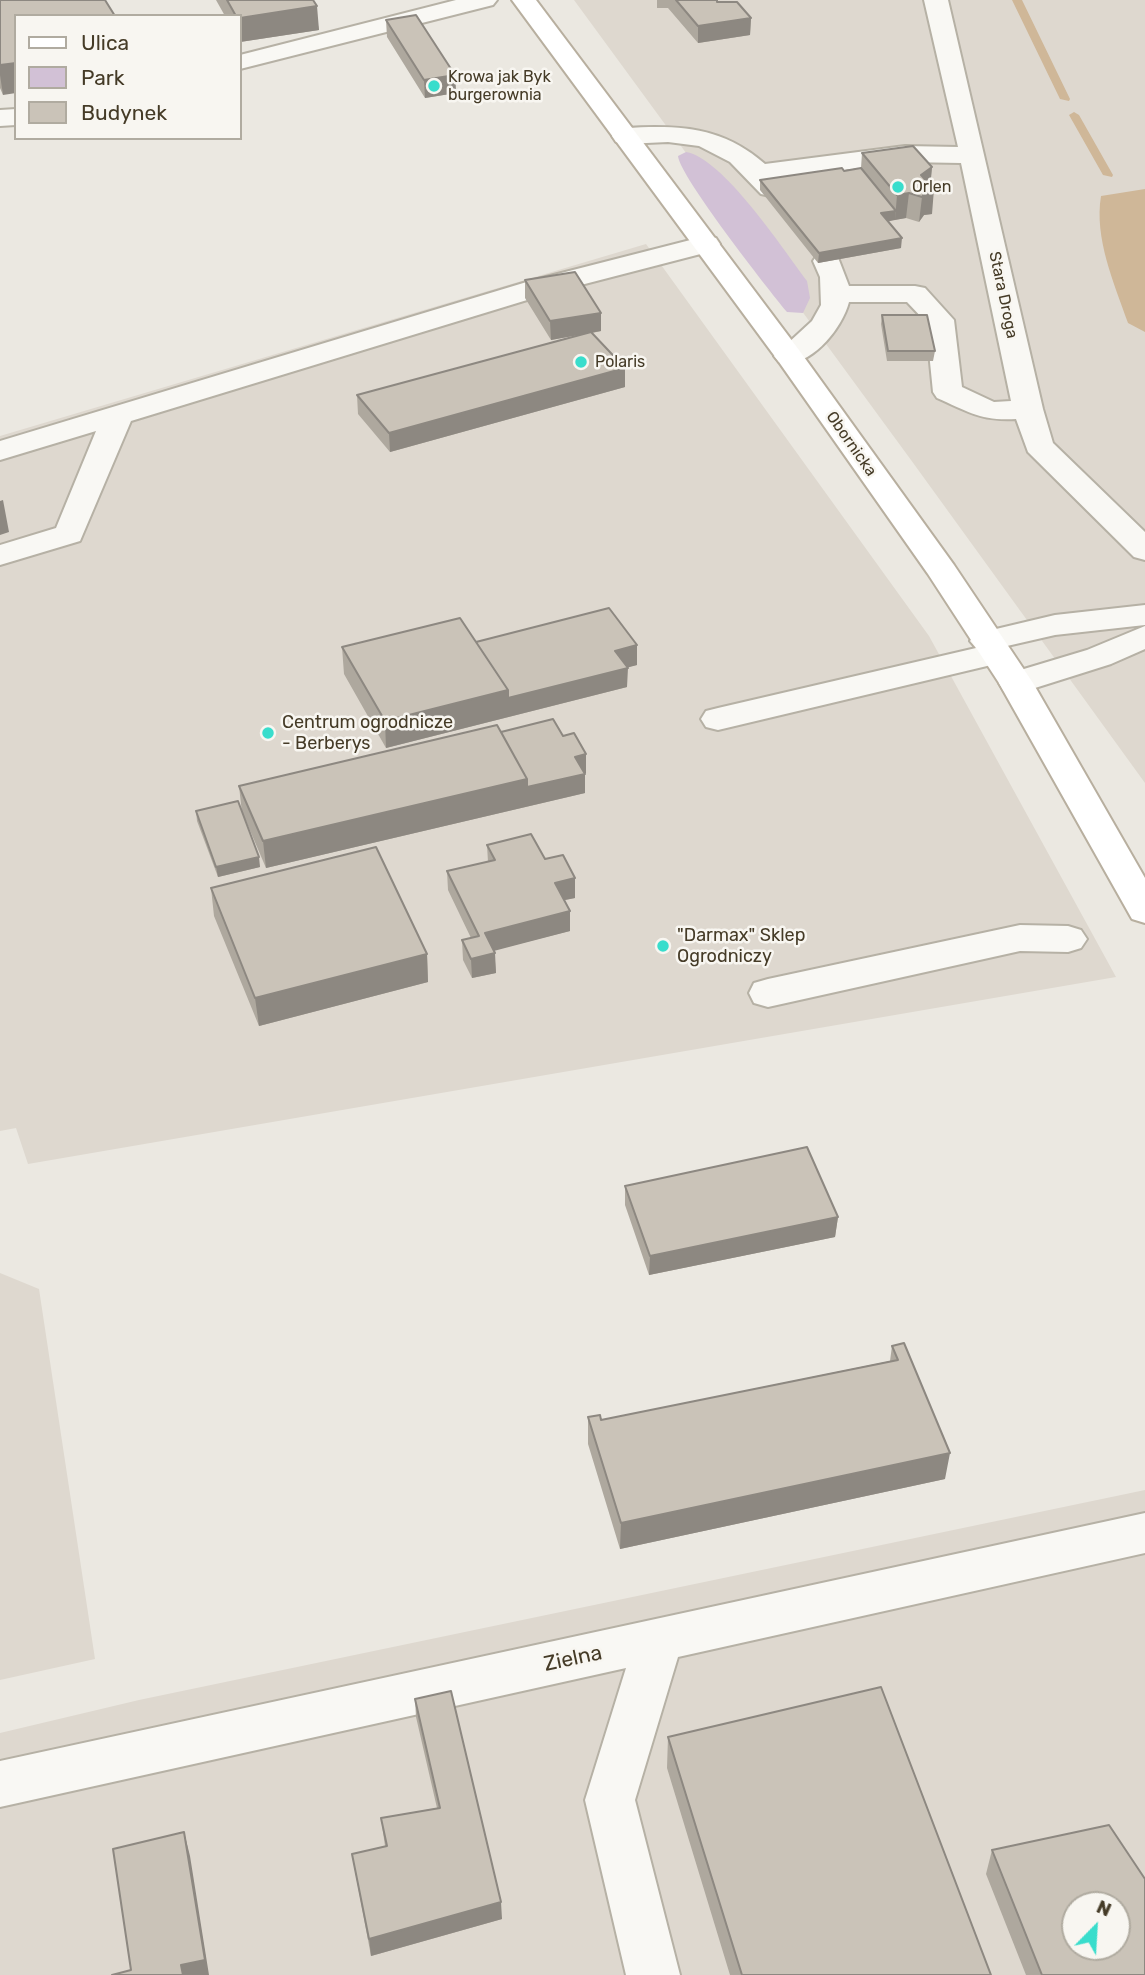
<!DOCTYPE html>
<style>
body{margin:0}
#map{position:relative;width:1145px;height:1975px;overflow:hidden;background:#ebe8e1;font-family:Rubik,sans-serif}
canvas{display:block}
.legend{position:absolute;left:14px;top:14px;width:228px;height:126px;box-sizing:border-box;background:#f8f6f1;border:2px solid #b0aba0;margin:0;padding:9px 12px;list-style:none;font-size:21px;color:#453b27}
.legend li{display:flex;align-items:center;gap:14px;height:35px}
.legend b{width:35px;border:2px solid #b0aba0}
.north{position:absolute;left:1061px;top:1891px;width:70px;height:70px;box-sizing:border-box;background:#f8f6f1;border:2px solid #b0aba0;border-radius:50%;rotate:24deg;font-size:19px;font-weight:700;line-height:28px;text-align:center;color:#453b27}
.north::after{content:'';display:block;margin:auto;width:24px;height:32px;background:#39ddcc;clip-path:polygon(50% 0,100% 100%,50% 72%,0 100%)}
</style>
<div id="map">
<canvas width="1145" height="1975"></canvas>
<ul class="legend">
<li><b style="height:9px;background:#fff"></b>Ulica</li>
<li><b style="height:19px;background:#d2c1d6"></b>Park</li>
<li><b style="height:19px;background:#cac3b8"></b>Budynek</li>
</ul>
<div class="north">N</div>
</div>
<script>
const ctx = document.querySelector('canvas').getContext('2d');
ctx.lineJoin = 'round';
function paint(path, color) {
  ctx.fillStyle = color;
  ctx.fill(path, 'evenodd');
}
function strokePath(path, color, width, dash) {
  ctx.strokeStyle = color;
  ctx.lineWidth = width;
  ctx.lineCap = dash ? 'butt' : 'round';
  ctx.setLineDash(dash || []);
  ctx.stroke(path);
}
function label(font, color, halo, rows, align = 'center') {
  ctx.font = font + ' Rubik,sans-serif';
  ctx.lineWidth = 5;
  ctx.setLineDash([]);
  ctx.textBaseline = 'middle';
  ctx.strokeStyle = halo;
  ctx.fillStyle = color;
  for (const [text, x, y, turn = 0] of rows) {
    ctx.save();
    ctx.translate(x, y);
    ctx.rotate((+turn || 0) * Math.PI / 180);
    ctx.textAlign = isNaN(turn) ? turn : align;
    if (halo) ctx.strokeText(text, 0, 0);
    ctx.fillText(text, 0, 0);
    ctx.restore();
  }
}
paint(new Path2D(`
 M574 0H1145V783L911 460Z
 M646 244 929 636 1116 977 28 1164 16 1128 0 1131V436Z
 M0 1273 39 1289 95 1659 0 1680Z
 M1145 1490V1975H0V1733L139 1700ZM1075 1905H1117V1947H1075Z`), '#ded8cf');
paint(new Path2D(`
 M686 152C723 158 783 249 807 281L810 298 803 313 787 312C768 289 680 177 678 156Z`), '#d2c1d6');
paint(new Path2D(`
 M1145 189V332L1128 323C1114 283 1094 238 1101 196Z`), '#cfb798');
paint(new Path2D(`
 M1012 0H1022L1070 99 1069 101 1060 99Z
 M1074 112 1079 115 1113 175 1112 177 1103 175 1069 115Z`), '#cfb798');
const minor = new Path2D(`
 M456 0H497L493 5 240 69V55Z
 M924 0H948L1043 409 1053 443 1145 532V560L1134 557 1028 452 1016 419C981 421 969 412 937 398L933 392 926 322 907 302H849C842 329 809 370 779 362L774 356 812 321 821 305 820 277 813 261 817 255 827 253 837 255 849 286H915L925 288 954 320 962 387 994 402 1011 401 961 163 905 162 777 179 783 188 779 194 770 196 761 194 730 162 699 146 668 142 625 144 616 142 612 136 616 130 625 128C679 125 722 126 765 164L905 146 958 147Z
 M16 109V125L0 126V110Z
 M706 236 716 238 720 244 716 250 550 293 131 421 80 541 0 565V545L56 528 96 431 0 460V441L530 281Z
 M1145 605V625L1055 635 1007 646 1013 654 1008 661 718 730 706 727 701 719 706 711 718 708 976 648 970 641 975 634 1055 615Z
 M1145 626V649L1111 664 1016 694 1004 691 999 683 1004 675 1087 650Z
 M1020 925 1068 926 1081 930 1087 939 1081 948 1068 952 1020 951 768 1007 754 1003 749 993 754 983 768 979Z
 M1145 1513V1553L678 1657 635 1800 680 1975H626L585 1800 626 1668 0 1807V1761Z`);
const major = new Path2D(`
 M512 0H536L799 350 954 565 1033 683 1145 878V923L1132 919 999 683 928 574 779 362Z`);
strokePath(minor, '#b6b1a5', 4);
strokePath(major, '#b8af9f', 4);
paint(minor, '#f9f8f4');
paint(major, '#fff');
paint(new Path2D(`
 M0 0 3 95 0 88Z
 M216 0H313L319 30 240 42V16H225Z
 M657 0H717V2L751 18 750 35 698 43 668 8H657Z
 M386 20 455 75 456 93 425 98 387 37Z
 M862 153 932 167 930 184 932 214 924 215 919 222 906 218 887 221 901 248 818 263 760 190V180L861 168Z
 M525 280 601 313V331L592 333 625 368V387L390 452 358 414 357 395 582 334 551 340 525 298Z
 M882 315 935 351 933 361H887L881 324Z
 M476 642 637 645V665L627 667V687L386 748 344 674 342 647Z
 M501 732 563 736 586 773H585V793L266 868 243 814 260 867 218 877 197 821 196 811 242 813 239 786Z
 M487 845 545 859 575 898 564 900 570 911V931L494 950 496 973 472 978 463 960 462 940 471 938 448 890 447 871 488 862Z
 M211 888 427 954 428 982 259 1026 214 916Z
 M625 1186 838 1217 835 1237 649 1275 625 1205Z
 M892 1346 945 1479 620 1549 588 1444V1417L601 1420 890 1361Z
 M415 1699 502 1919 371 1956 355 1871 352 1854 385 1846 381 1818 437 1808 416 1717Z
 M668 1737 991 1975H730L667 1768Z
 M992 1850 1145 1975H1026L986 1874Z`), '#aea89e');
paint(new Path2D(`
 M317 6 319 30 240 42V18Z
 M751 18 750 35 698 43V26Z
 M16 63V93L3 95 0 75V65Z
 M455 75 456 93 425 98 424 80Z
 M932 167 930 190 934 189 932 214 924 215 919 222 922 197 921 175Z
 M909 193 906 218 895 220 897 195Z
 M896 211 895 220 880 223 881 213Z
 M902 238 901 248 818 263 819 253Z
 M601 313V331L551 340 550 321Z
 M625 368V387L390 452 389 433Z
 M3 500 9 532 0 535V501Z
 M637 645V665L615 671V651Z
 M628 668 627 687 386 748 385 721 508 690Z
 M586 754V773L582 774H585V793L266 868 263 841Z
 M259 857 260 867 218 877 216 867Z
 M575 878V898L555 902V883Z
 M570 911V931L486 953 485 933Z
 M495 953 496 973 472 978 471 959Z
 M427 954 428 982 259 1026 255 998Z
 M838 1217 835 1237 649 1275 650 1256Z
 M950 1453 945 1479 620 1549 621 1523Z
 M184 1832 190 1856 209 1975H183L181 1965Z
 M501 1902 502 1919 371 1956 369 1939Z`), '#8d8881');
const building = new Path2D(`
 M0 0H105L115 16H16V63L0 65Z
 M227 0H313L317 6 240 18V16H236Z
 M676 0H717V2H737L751 18 698 26Z
 M416 15 455 75 424 80 386 20Z
 M913 146 932 167 921 175 934 189 927 190 922 197 909 193 897 195 862 153Z
 M842 168 844 171 861 168 896 211 881 213 902 238 819 253 760 180Z
 M575 272 601 313 550 321 525 280Z
 M882 315H927L935 351H888Z
 M591 332 625 368 389 433 357 395Z
 M609 608 637 645 615 651 628 668 508 698V690L476 642Z
 M460 618 508 690 385 721 342 647Z
 M553 719 563 736 574 733 586 754 575 757 585 774 527 787V779L501 732Z
 M497 725 527 779 263 841 239 786Z
 M238 801 259 857 216 867 196 811Z
 M531 834 545 859 563 855 575 878 555 883 570 911 485 933 495 953 471 959 462 940 479 936 447 871 495 860 487 845Z
 M376 847 427 954 255 998 211 888Z
 M807 1147 838 1217 650 1256 625 1186Z
 M904 1343 950 1453 621 1523 588 1417 600 1415 601 1420 898 1360 892 1346Z
 M881 1687 991 1975H742L668 1737Z
 M451 1691 501 1902 369 1939 352 1854 387 1846 381 1818 440 1808 415 1699Z
 M1109 1825 1145 1879V1975H1042L992 1850ZM1075 1905H1117V1947H1075Z
 M184 1832 205 1960 181 1965 183 1975H112L131 1970 113 1849Z`);
paint(building, '#cac3b8');
strokePath(building, '#8d8881', 2);
for (const [x, y, r, color] of [
 [434,86,7,"#39ddcc"],
 [898,187,7,"#39ddcc"],
 [581,362,7,"#39ddcc"],
 [268,733,7,"#39ddcc"],
 [663,946,7,"#39ddcc"]
]) {
  const dot = new Path2D();
  dot.arc(x, y, r, 0, 2 * Math.PI);
  ctx.fillStyle = color;
  ctx.fill(dot);
  strokePath(dot, '#f8f6f1', 2.5);
}
label('16px', '#453b27', '#f8f6f1', [
 ["Krowa jak Byk",448,77],
 ["burgerownia",448,95],
 ["Orlen",912,187],
 ["Polaris",595,362]
], 'left');
label('16px', '#453b27', '#f8f6f1', [
 ["Stara Droga",1003,295,78],
 ["Obornicka",851,444,55]
]);
label('18px', '#453b27', '#f8f6f1', [
 ["Centrum ogrodnicze",282,723],
 ["- Berberys",282,744],
 ["\"Darmax\" Sklep",677,936],
 ["Ogrodniczy",677,957]
], 'left');
label('21px', '#453b27', '#f8f6f1', [
 ["Zielna",573,1659,-12]
]);
</script>
